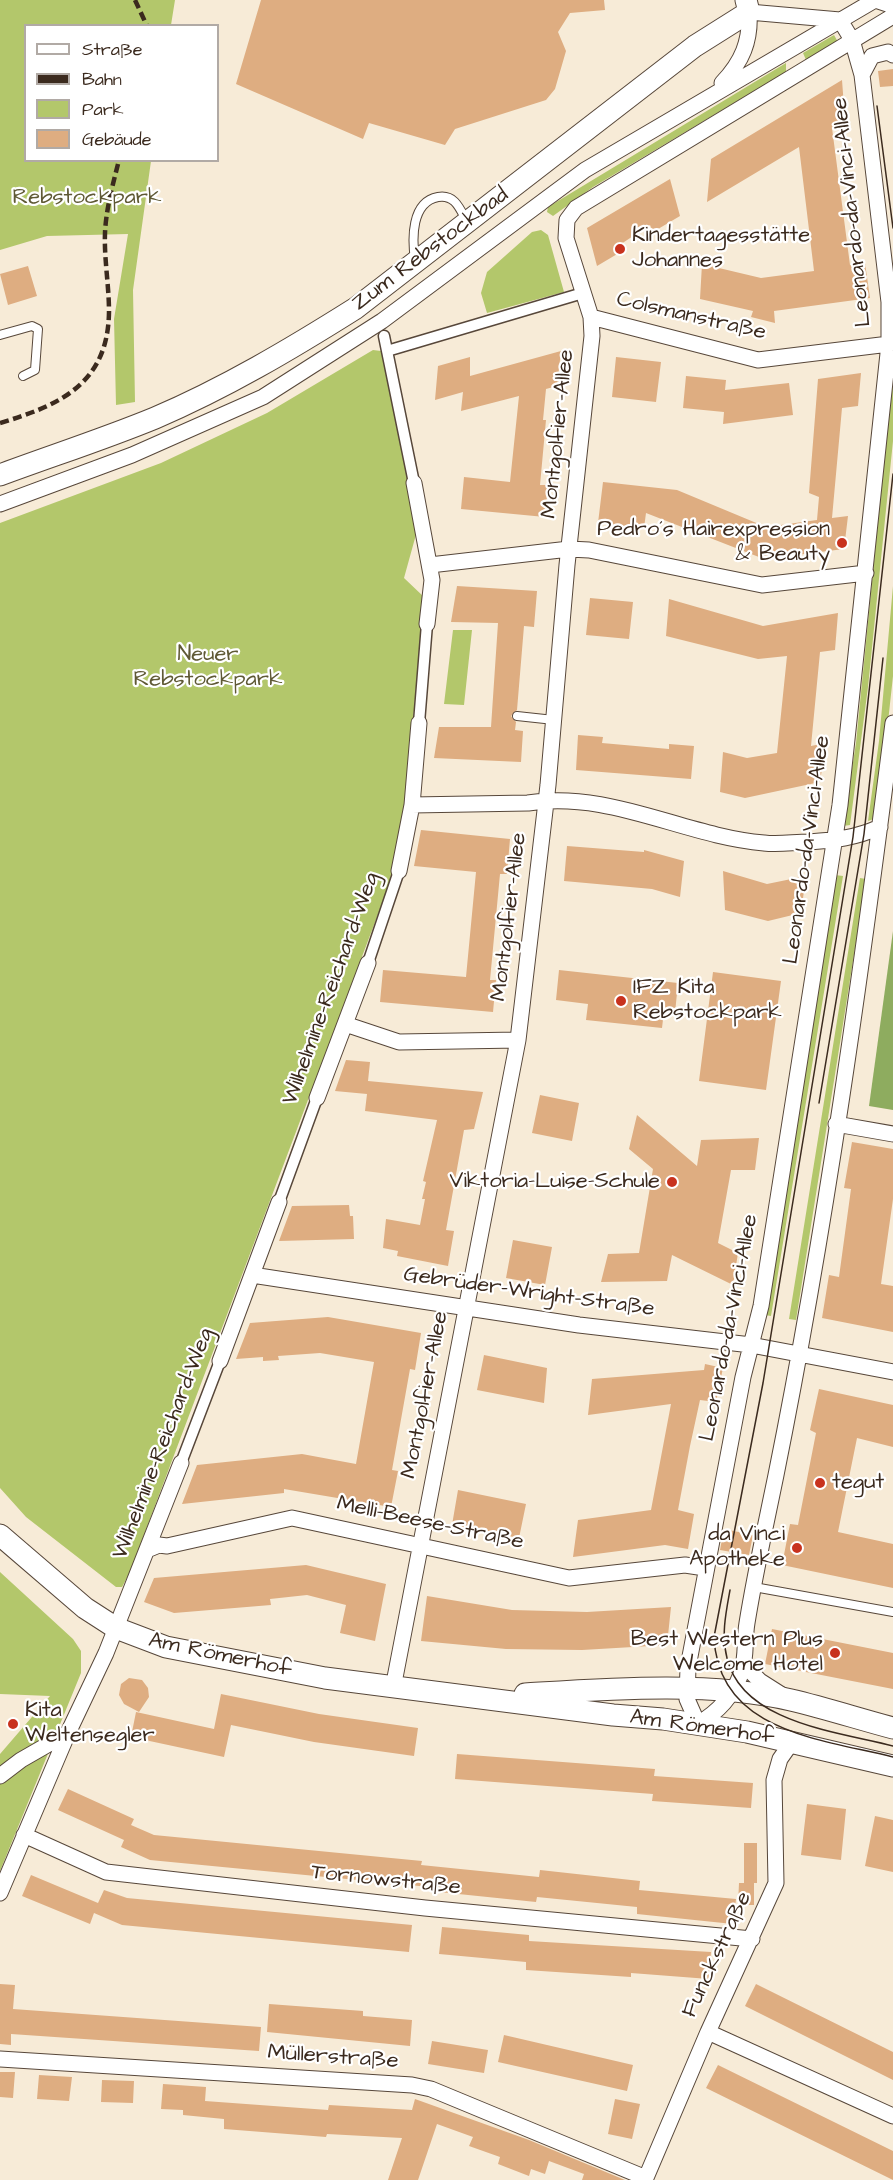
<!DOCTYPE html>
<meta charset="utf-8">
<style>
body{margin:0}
#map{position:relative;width:893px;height:2180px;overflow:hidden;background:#f7ebd7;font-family:"Architects Daughter",sans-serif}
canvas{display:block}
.legend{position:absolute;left:24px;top:24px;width:195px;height:138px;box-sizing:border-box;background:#fff;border:2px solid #b1aaa5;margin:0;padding:8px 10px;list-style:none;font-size:18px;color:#3b2a1e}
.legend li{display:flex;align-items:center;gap:12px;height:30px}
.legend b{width:30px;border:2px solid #b1aaa5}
</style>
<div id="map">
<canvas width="893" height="2180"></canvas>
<ul class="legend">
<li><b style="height:8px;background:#fff"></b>Straße</li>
<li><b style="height:8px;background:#3b2a1e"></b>Bahn</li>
<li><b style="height:16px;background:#b3c76b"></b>Park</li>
<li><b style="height:16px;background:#dead81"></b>Gebäude</li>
</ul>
</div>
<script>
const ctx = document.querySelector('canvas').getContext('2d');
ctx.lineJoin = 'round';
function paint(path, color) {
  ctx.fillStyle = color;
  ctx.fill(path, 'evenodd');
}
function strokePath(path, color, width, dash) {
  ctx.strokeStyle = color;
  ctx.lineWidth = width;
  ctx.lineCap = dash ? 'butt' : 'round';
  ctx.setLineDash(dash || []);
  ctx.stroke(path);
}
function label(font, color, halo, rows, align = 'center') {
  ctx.font = font + ' "Architects Daughter",sans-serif';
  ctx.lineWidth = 4.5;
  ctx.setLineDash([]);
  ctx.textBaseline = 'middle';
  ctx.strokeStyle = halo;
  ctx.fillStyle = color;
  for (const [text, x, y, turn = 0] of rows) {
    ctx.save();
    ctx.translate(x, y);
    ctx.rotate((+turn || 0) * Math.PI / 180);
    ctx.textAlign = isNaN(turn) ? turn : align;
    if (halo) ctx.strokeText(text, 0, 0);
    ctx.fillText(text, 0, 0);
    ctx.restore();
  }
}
paint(new Path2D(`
 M0 0H175L171 25 26 26V160L151 161 133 290 135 402 116 405 114 319 128 234 47 236 0 250Z
 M834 35 838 42 806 60 803 53Z
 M786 63V72L593 187 553 216 547 212 548 207Z
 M541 230 548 235 564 292 487 313 481 293 487 272 532 232Z
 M373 350 381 351 384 355 417 531 404 578 424 597 407 789 389 885 130 1572 122 1587H116L26 1517 0 1488V523L161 463 267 413Z
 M893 370V441L868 687 850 825 843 826 856 743Z
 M893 586V676L884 759 874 819 868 821 879 741Z
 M453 630H472L464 705 444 704Z
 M835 875 843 876 771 1316 765 1315Z
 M860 878 866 879 796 1320 789 1319Z
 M0 1572 73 1639 81 1651V1673L0 1871V1754L50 1696 0 1694Z`), '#b3c76b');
paint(new Path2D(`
 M893 931V1110L869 1106Z`), '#8eac5f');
paint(new Path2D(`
 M261 0H604L605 10 570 13 558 32 566 51 555 89 546 100 455 129 445 145 369 123 363 139 236 84Z
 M893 69V86L880 87 878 71Z
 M842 80 845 120 832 128 850 265 865 263 870 298 774 311 775 323 751 317 753 311 700 299 702 264 761 278 814 271 799 147 707 202 711 159Z
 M670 179 680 216 653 232 650 225 621 244 624 250 597 266 587 228Z
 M28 266 37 296 8 305 0 274Z
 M561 351 557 386 546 389 543 420H546L540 485H548L545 517 461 509 464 477 510 482 519 396 461 411 463 392 435 400 438 366 470 357V376Z
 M616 357 661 362 656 402 612 397Z
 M861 373 858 406 842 408 832 518 848 516 844 549 764 559 646 513 644 528 598 523 603 482 677 490 766 527 817 520 819 497 809 493 818 379Z
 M686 376 726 380 725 390 789 383 793 415 723 424 724 412 683 408Z
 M457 586 537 591 534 627 524 626 517 710 511 716 516 722 515 730 523 731 521 762 434 758 439 727H491L498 623 451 622Z
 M590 598 633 602 629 639 586 635Z
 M669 599 763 626 838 613 835 650 820 652 811 746 826 743 820 782 745 798 720 792 723 752 747 758 777 753 787 656 758 659 666 636Z
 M578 735 603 737 602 743 669 749V744L694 746 691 779 576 770Z
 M421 830 510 839 507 874H500L490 980H496L493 1012 380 1002 383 970 466 977 476 872 414 866Z
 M567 846 644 852V850L684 861 680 897 652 889 564 881Z
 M723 871 767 884 806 876 801 913 768 921 725 910Z
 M559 970 678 983 675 1013 664 1011 662 1028 586 1020 588 1004 556 1000Z
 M713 972 781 981 766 1090 699 1081Z
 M346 1060 370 1062 368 1081 483 1092 474 1129 464 1130 446 1230 454 1231 448 1266 397 1256 398 1251 383 1248 386 1219 420 1225 425 1199H422L426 1182 423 1181 437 1120 365 1111 367 1094 335 1091Z
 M540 1095 579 1103 572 1141 532 1133Z
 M637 1115 697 1166 701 1140 759 1138 755 1170H731L718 1243 738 1253 733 1285 672 1255 667 1281 601 1282 608 1254 639 1253 653 1169 629 1149Z
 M852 1142 893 1149V1199L881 1284 893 1286V1332L822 1318 829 1275 839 1277 851 1189 844 1188Z
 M349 1205 350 1216H353L354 1239 279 1241 292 1206Z
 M513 1240 552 1247 545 1285 506 1278Z
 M328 1317 421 1333 415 1370 410 1369 392 1470 398 1471 391 1507 284 1489V1493L182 1504 197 1465 302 1454 356 1464 374 1362 320 1353 278 1356 279 1360 263 1361V1357L236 1359 250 1323Z
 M484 1355 547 1368 544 1403 477 1390Z
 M705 1364 723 1368 716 1402 700 1400 690 1446 678 1510 694 1514 688 1549 665 1545 573 1557 578 1520 651 1510 671 1404 588 1415 592 1379 704 1370Z
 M819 1389 893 1405V1447L857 1438 838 1532 893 1544V1588L782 1565 790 1524 798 1525 816 1433 810 1430Z
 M458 1490 526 1504 519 1538 452 1525Z
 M724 1529 753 1535 749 1555 720 1550Z
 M306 1565 386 1584 375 1641 340 1633 346 1605 307 1595 270 1599 271 1605 174 1613 144 1602 154 1578Z
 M427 1596 512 1610 587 1612 671 1607 667 1645 582 1650 506 1649 421 1641Z
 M772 1629 893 1653V1689L765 1664Z
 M129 1678 142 1680 148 1688 149 1697 139 1712 124 1704 119 1695 121 1684Z
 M221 1694 319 1714 418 1728 414 1756 314 1742 231 1725 224 1757 131 1737 136 1712 214 1729Z
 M457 1754 655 1769 654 1776 753 1783 751 1808 652 1801 653 1794 455 1779Z
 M68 1789 134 1819 131 1825 154 1835 422 1861 421 1865 539 1877 540 1870 640 1881 639 1890 736 1899 733 1924 637 1914V1907L537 1897 536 1902 439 1892 440 1888 150 1860 121 1847 124 1840 58 1810Z
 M807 1804 846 1809 841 1860 801 1855Z
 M875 1816 893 1820V1872L865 1866Z
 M744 1843H757V1883H750H754V1905H738L739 1883H744Z
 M31 1875 98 1903 104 1890 127 1898 412 1925 409 1952 122 1925 94 1913 90 1924 22 1896Z
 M442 1927 529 1935V1941L711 1952 709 1979 631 1973V1977L526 1970V1962L439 1954Z
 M0 1984 15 1985 13 2009 261 2027 259 2051 11 2034V2045L0 2044Z
 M756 1984 893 2052V2080L745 2006Z
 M269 2004 363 2011V2016L412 2020 410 2046 267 2032Z
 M504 2035 633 2065 627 2091 498 2062Z
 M432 2041 488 2050 484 2073 428 2064Z
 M718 2065 893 2151V2180L706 2088Z
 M0 2072H15L13 2098 0 2097Z
 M39 2075 72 2077 69 2101 37 2099Z
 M102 2080 134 2081 133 2103 101 2102Z
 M163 2084 206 2087 205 2101 328 2110 329 2105 412 2110 415 2099 529 2140 625 2180H582L584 2174 549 2161 545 2174 531 2169 529 2176 498 2164 500 2157 469 2146 473 2137 437 2124 418 2180H388L402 2138 327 2134 326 2137 224 2129V2119L183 2115V2110L161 2109Z
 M615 2099 640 2104 632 2139 608 2134Z`), '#dead81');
const service = new Path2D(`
 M415 260C412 239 411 202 438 197 455 194 460 209 467 222
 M0 335 32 326 38 329 35 370 23 376
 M517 716 554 720
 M754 1587 893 1612`);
const pedestrian = new Path2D(`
 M384 336 414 483
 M387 351 583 293
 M419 723 427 624
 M368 963 399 871
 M279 1202 317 1098
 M181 1463 220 1361`);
const minor = new Path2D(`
 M875 0 893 6
 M840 20 852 40 862 75 889 302V344L840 805 761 1306 743 1377 688 1667 687 1699 698 1724C719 1711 732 1697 741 1674 747 1658 744 1640 747 1623 755 1573 766 1524 776 1475 826 1227 861 975 893 723
 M862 75 872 56 888 52 893 55
 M722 83C742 62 751 41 749 12L840 20
 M591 317 758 360 889 344
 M414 483 432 580 427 624
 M0 504 132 455 263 397 382 321 585 170 875 0
 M430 565 569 549 589 550 762 585 866 573
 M412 805 528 803C610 790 684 836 764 843 779 845 794 842 809 842 836 840 855 838 880 827
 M399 871 412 805 419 723
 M345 1024 399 1042 518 1040
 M317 1098 368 963
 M836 1124 893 1134
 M252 1275 579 1325 751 1345 893 1372
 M220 1361 279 1202
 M147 1550 159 1545 167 1546 292 1518 569 1578 685 1565 705 1568
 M744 1665 760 1681 782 1695
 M393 1688 518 1040 548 785 567 565 592 336 591 317 566 238 567 220 576 208 893 16
 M0 1776 21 1760 68 1733
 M24 1835 106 1872 425 1908 752 1939
 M0 1893 68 1733 106 1653 181 1463
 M708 2032 893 2116
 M0 2059 412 2085 431 2089 646 2178
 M645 2180 708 2032 776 1883 774 1780 780 1759 792 1742`);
const secondary = new Path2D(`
 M0 475C51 456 104 439 155 418 225 388 291 349 356 308L695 46 749 12 746 0
 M0 1535 85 1608 116 1628 166 1647 325 1678 613 1715 663 1719 747 1732 893 1766
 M525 1694C607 1689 711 1681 791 1700 825 1708 859 1719 893 1728`);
strokePath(service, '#57473a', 10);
strokePath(pedestrian, '#57473a', 13);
strokePath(minor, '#57473a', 17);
strokePath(secondary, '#57473a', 23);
strokePath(service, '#fff', 8);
strokePath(pedestrian, '#fff', 10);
strokePath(minor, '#fff', 15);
strokePath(secondary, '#fff', 21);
strokePath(new Path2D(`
 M877 106 893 228
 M893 474 853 837 763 1383 714 1637C718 1732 821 1739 893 1757
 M819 1103 864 834 883 658
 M730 1590C726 1612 721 1635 727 1658 742 1723 839 1732 893 1746`), '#3b2a1e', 1.5);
strokePath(new Path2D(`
 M135 0 147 26
 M0 423C61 405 108 383 109 312 109 285 104 259 105 233 106 209 113 184 119 160`), '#3b2a1e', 4.5, [9, 4.5]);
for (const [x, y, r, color] of [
 [620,249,6,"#c8321e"],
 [842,543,6,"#c8321e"],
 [621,1001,6,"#c8321e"],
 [672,1182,6,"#c8321e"],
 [820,1483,6,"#c8321e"],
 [797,1548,6,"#c8321e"],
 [835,1653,6,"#c8321e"],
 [13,1724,6,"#c8321e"]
]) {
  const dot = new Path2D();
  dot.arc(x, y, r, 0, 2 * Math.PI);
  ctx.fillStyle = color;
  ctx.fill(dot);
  strokePath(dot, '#fff', 2);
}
label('22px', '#5f5935', '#fff', [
 ["Rebstockpark",87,198],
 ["Neuer",208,655],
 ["Rebstockpark",208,680]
]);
label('22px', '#3b2a1e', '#fff', [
 ["Leonardo-da-Vinci-Allee",853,212,-96],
 ["Zum Rebstockbad",431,250,-37],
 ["Colsmanstraße",691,317,13],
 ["Montgolfier-Allee",559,434,-84],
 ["Leonardo-da-Vinci-Allee",808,850,-82],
 ["Montgolfier-Allee",510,917,-83],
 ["Wilhelmine-Reichard-Weg",332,989,-70],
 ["Gebrüder-Wright-Straße",529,1293,8],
 ["Leonardo-da-Vinci-Allee",730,1328,-79],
 ["Montgolfier-Allee",426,1395,-79],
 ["Wilhelmine-Reichard-Weg",164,1444,-69],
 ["Melli-Beese-Straße",430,1524,12],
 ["Am Römerhof",220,1656,12],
 ["Am Römerhof",702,1728,8],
 ["Tornowstraße",386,1881,6],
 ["Funckstraße",718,1955,-65],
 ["Müllerstraße",333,2058,4]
]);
label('22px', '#3b2a1e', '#fff', [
 ["Kindertagesstätte",632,236],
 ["Johannes",632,261],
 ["Pedro´s Hairexpression",830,530,"right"],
 ["& Beauty",830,555,"right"],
 ["IFZ Kita",633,988],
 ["Rebstockpark",633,1013],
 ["Viktoria-Luise-Schule",660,1182,"right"],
 ["tegut",832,1483],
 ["da Vinci",785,1535,"right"],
 ["Apotheke",785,1560,"right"],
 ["Best Western Plus",823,1640,"right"],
 ["Welcome Hotel",823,1665,"right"],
 ["Kita",25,1711],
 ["Weltensegler",25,1736]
], 'left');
</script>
